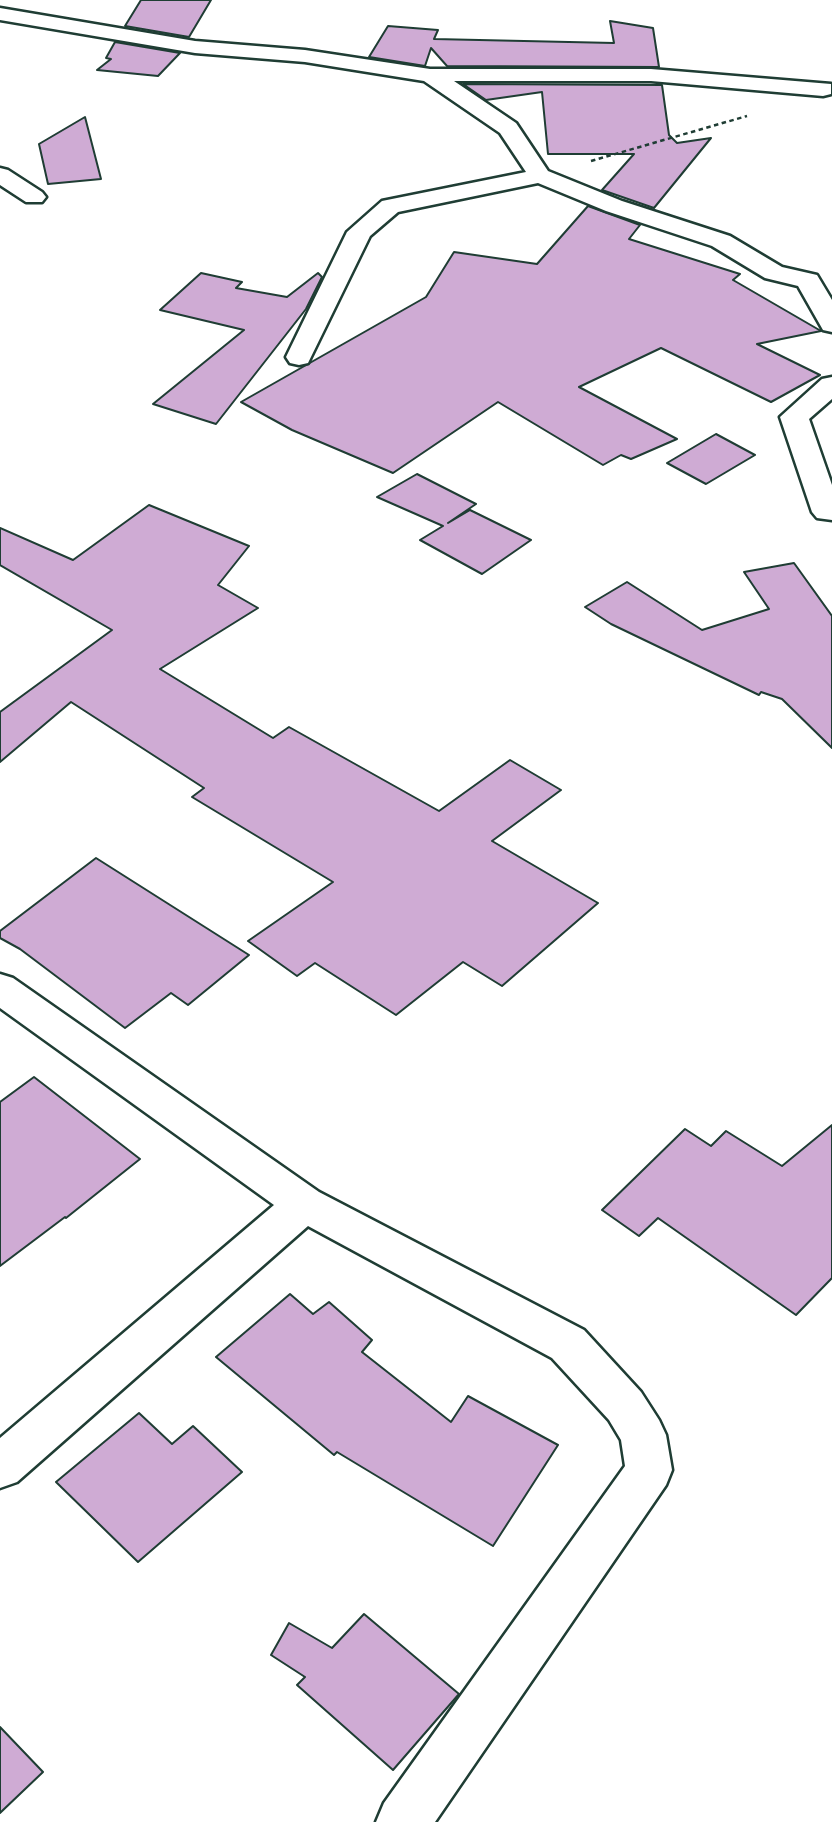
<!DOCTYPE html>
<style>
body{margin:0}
canvas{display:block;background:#fff}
</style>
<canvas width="832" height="1822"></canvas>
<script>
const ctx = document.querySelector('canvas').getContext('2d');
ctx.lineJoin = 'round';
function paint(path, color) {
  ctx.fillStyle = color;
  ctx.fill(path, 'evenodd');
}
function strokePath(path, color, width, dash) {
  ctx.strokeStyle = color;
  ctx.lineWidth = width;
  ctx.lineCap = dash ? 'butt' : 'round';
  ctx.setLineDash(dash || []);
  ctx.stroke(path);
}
const building = new Path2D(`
 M141 0H211L189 37 125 26Z
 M610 21 653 28 659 67 447 66 431 48 425 66 369 57 388 26 438 30 434 39 614 43Z
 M115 42 180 53 158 76 97 70 111 59 106 58Z
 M463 84 662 85 669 135 677 143 711 138 654 208 602 190 634 154H548L542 92 486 100Z
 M85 117 101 179 48 184 39 144Z
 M588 206 640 225 629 239 740 274 733 280 821 331 757 344 820 375 771 402 661 348 579 387 677 439 631 459 621 455 603 465 498 402 393 473 292 430 241 402 426 297 454 252 537 264Z
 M201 273 242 282 236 288 287 297 318 273 322 277 306 309 216 424 153 404 244 330 160 310Z
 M716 434 755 455 706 484 667 463Z
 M417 474 476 504 448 523 470 510 531 540 482 574 420 540 443 526 377 497Z
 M149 505 249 546 218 585 258 608 160 669 273 738 289 727 439 811 510 760 561 790 492 841 598 903 502 986 463 962 396 1015 315 963 297 976 248 941 333 882 192 797 204 788 71 702 0 762V712L112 630 0 565V528L73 560Z
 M794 563 832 616V748L782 699 761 692 759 695 611 624 585 607 627 582 702 630 769 609 744 572Z
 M96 858 249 955 188 1005 171 993 125 1028 20 949 0 938V931Z
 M34 1077 140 1159 66 1218 65 1217 0 1266V1102Z
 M832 1125V1278L796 1315 658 1218 639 1236 602 1210 685 1129 711 1146 726 1131 782 1166Z
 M290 1294 313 1314 329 1302 372 1340 362 1352 451 1422 468 1396 558 1445 493 1546 337 1452 334 1455 216 1357Z
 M139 1413 172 1444 193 1426 242 1472 138 1562 56 1482Z
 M364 1614 459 1694 393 1770 297 1685 305 1677 271 1655 289 1623 332 1648Z
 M0 1727 43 1772 0 1813Z`);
paint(building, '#cfabd4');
strokePath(building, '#1f3d34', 2);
const minor = new Path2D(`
 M0 8 195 41 305 50 430 69H651L831 84V94L823 96 651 81H454L516 123 548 171 622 201 730 236 782 267 817 275 832 300V332L823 330 798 286 765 278 712 246 606 211 538 183 398 212 370 236 308 363 299 365 290 363 286 357 347 232 382 201 526 172 500 133 424 81 305 62 195 53 0 20Z
 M0 168 8 170 42 192 46 197 42 202H26L0 185Z
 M832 377V399L809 419 832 485V520L817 518 812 512 780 417 822 379Z
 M0 974 13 978 319 1192 584 1330 641 1392 659 1420 666 1435 672 1470 666 1485 435 1822H376L384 1803 625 1466 621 1440 609 1420 552 1358 308 1226 17 1482 0 1488V1438L274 1205 0 1008Z`);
strokePath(minor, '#1f3d34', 5);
strokePath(new Path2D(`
 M591 161 747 116`), '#1f3d34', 2.5, [4.5, 3.5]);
paint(minor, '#fff');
</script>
